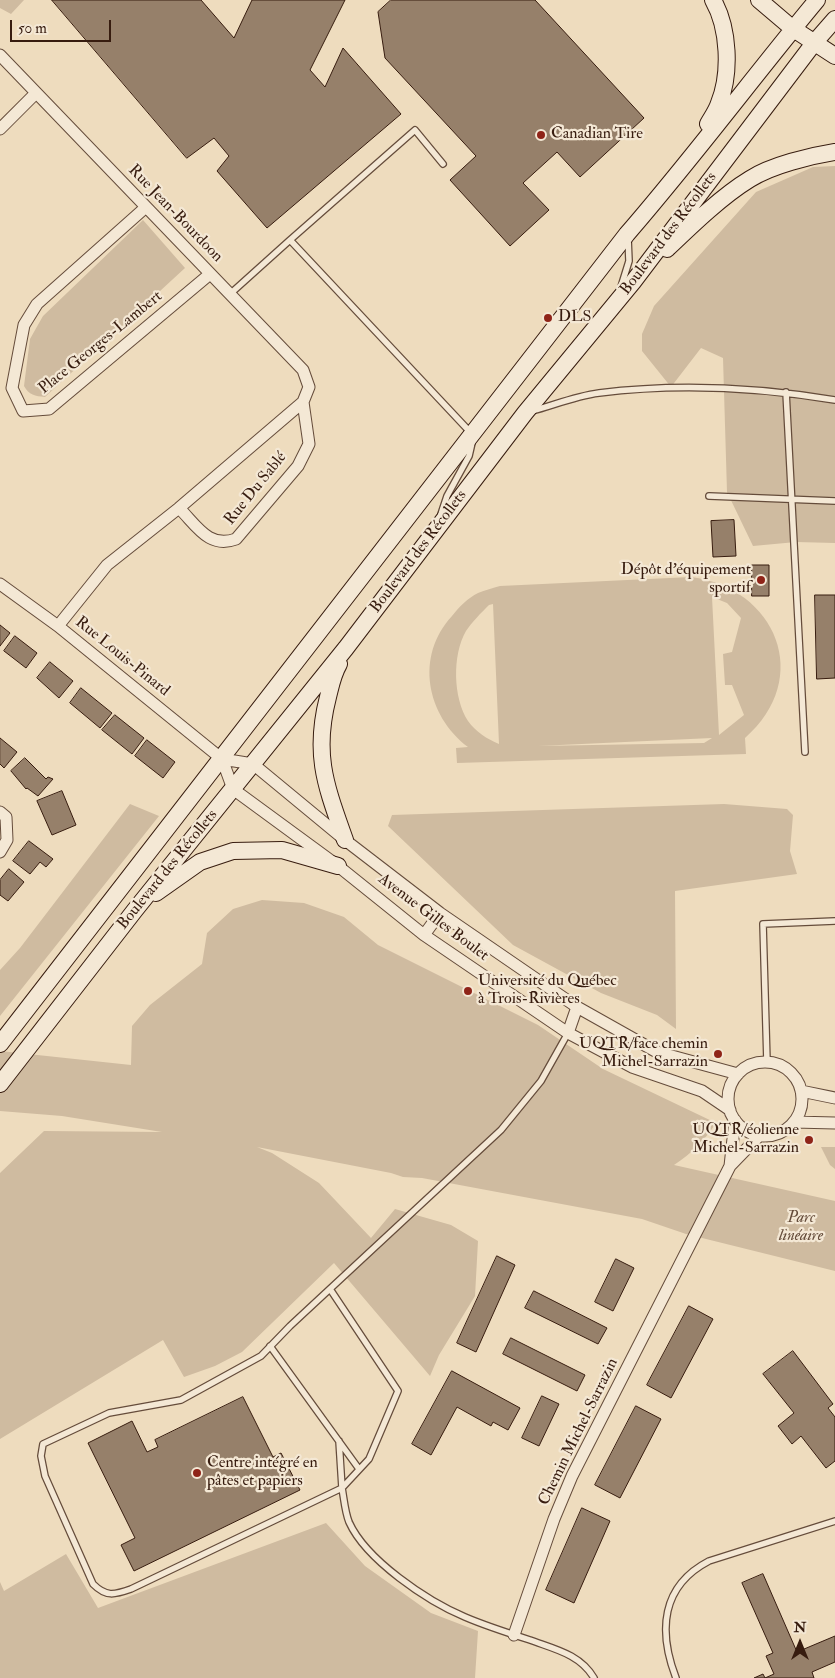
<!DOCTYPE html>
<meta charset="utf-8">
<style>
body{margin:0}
#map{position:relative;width:835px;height:1678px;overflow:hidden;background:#eedcbe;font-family:"IM FELL Double Pica",serif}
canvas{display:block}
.north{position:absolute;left:775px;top:1618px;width:50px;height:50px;-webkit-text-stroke:4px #f4e8d5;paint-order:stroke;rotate:0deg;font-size:14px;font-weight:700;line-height:20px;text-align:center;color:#371c0f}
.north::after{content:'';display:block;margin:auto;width:18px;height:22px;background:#371c0f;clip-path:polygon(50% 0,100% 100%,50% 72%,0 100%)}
.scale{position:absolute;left:10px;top:20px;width:101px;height:22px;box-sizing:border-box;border:2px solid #371c0f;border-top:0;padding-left:6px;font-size:15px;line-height:18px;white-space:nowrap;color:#371c0f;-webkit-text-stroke:4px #f4e8d5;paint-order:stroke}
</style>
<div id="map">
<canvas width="835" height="1678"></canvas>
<div class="north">N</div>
<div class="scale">50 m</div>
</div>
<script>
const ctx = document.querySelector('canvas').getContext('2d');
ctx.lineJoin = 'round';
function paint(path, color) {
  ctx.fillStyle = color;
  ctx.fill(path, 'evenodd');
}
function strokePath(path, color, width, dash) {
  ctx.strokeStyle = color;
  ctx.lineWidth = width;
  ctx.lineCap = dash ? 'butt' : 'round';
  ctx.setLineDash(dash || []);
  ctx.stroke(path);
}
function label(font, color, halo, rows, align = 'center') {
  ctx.font = font + ' "IM FELL Double Pica",serif';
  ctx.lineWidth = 4.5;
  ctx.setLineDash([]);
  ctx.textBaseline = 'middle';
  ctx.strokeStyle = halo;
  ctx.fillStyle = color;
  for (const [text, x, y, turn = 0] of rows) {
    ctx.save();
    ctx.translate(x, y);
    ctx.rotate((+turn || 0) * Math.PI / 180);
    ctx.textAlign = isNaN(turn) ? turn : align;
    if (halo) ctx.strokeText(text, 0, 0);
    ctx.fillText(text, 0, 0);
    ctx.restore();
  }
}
paint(new Path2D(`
 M0 0H24L11 14 0 8Z
 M835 166V543L796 542 753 546 727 492 723 358 701 348 671 387 642 351V334L654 306 756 192 813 167Z
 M143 220 185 268 45 397C35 396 29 395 24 386L30 339 43 316Z
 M691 577C776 588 814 678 745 738L746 754 457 763 456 748 468 747C426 715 415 656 452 616 459 607 468 598 478 593 485 590 493 588 500 586ZM712 597 727 603 741 618 732 652 723 654 725 685H732L744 715 719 735ZM493 604 499 744C487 739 476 732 468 721 453 698 452 655 466 631 472 622 481 613 489 605ZM712 738 704 743 538 746Z
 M130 804 159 816 0 1016V970L20 948Z
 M724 804 787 809 793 815 790 851 797 874 675 891 676 1029 657 1015 601 993 513 945 388 826 392 815Z
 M262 900 304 903 344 917 378 945 538 1025 603 1069 716 1123C704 1141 692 1153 674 1165L835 1201V1271L686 1234 642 1219 422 1178 403 1177 391 1173 257 1147 272 1153 319 1183 371 1238 395 1209 451 1225 478 1241 475 1296 439 1355 430 1376 334 1263 242 1352 215 1366 184 1377 163 1340 0 1439V1173L44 1131 162 1132 62 1116 0 1111V1051L131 1065 132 1026 150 1005 202 964 207 933 233 909Z
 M821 1147H835V1169L830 1165Z
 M326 1523 365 1566 431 1613 478 1631 475 1678H0V1582L4 1591 66 1554 98 1608Z`), '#cfbba0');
const building = new Path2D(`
 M52 0H201L234 38 252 0H345L310 70 325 87 343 48 401 114 267 228 217 171 229 156 214 138 187 158Z
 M391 0H535L644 118 580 177 557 152 523 183 549 210 510 246 450 180 476 156 385 58 378 12Z
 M734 520 736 556 713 557 711 521Z
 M752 565H769V596H752Z
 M815 595H835V678L817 679Z
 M0 625 10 633 0 646Z
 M15 636 37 653 26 668 4 651Z
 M50 662 73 681 59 698 37 678Z
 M81 688 112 713 100 728 70 703Z
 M115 715 144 738 132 754 102 730Z
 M0 738 17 752 4 768 0 764Z
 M147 740 175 762 163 778 135 756Z
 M25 758 46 779 48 777 53 779 38 796 27 788 26 789 11 771Z
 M62 791 76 825 52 835 37 801Z
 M29 841 53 859 46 867 40 862 30 874 13 861Z
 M9 869 24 882 8 901 0 895V880Z
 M497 1256 515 1265 476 1352 457 1343Z
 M616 1259 634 1268 613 1311 595 1302Z
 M534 1291 607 1328 598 1344 525 1308Z
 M689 1306 713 1319 671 1398 647 1385Z
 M511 1338 585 1375 577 1391 503 1354Z
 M793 1351 833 1404 828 1408 835 1417V1461L826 1468 801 1436 792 1444 778 1426 794 1413 763 1374Z
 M452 1371 520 1408 508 1430 493 1422 491 1426 457 1407 431 1455 412 1444Z
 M542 1396 559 1404 539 1446 522 1438Z
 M243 1397 273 1457 281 1453 300 1490 134 1571 121 1545 135 1538 88 1443 132 1421 147 1452 158 1447 155 1440Z
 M636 1406 661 1419 620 1498 595 1485Z
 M582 1508 610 1521 574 1603 546 1590Z
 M763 1574 797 1652 835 1636V1662L812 1672 814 1678H754L763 1674 765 1678 774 1674 766 1656 773 1653 742 1583Z`);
paint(building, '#96806a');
strokePath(building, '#371c0f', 1);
const lane = new Path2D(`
 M290 240 415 130 443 164
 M620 290 629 261 628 238
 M230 294 290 240 472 434
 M786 392 805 752
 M532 411C554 405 576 396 599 393 678 383 756 387 835 400
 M709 496 835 501
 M441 514 447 496 469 456 472 443
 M767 1062 763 924 835 921
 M330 1289 398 1391 369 1459 342 1488C344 1499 345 1512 349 1522 366 1560 427 1601 465 1617 486 1626 508 1633 530 1640 554 1649 580 1654 594 1678
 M270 1346 359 1469
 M339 1441 342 1488 131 1589C114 1595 106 1597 93 1584L45 1476 41 1456 43 1444 109 1413 181 1400 261 1356 290 1326 501 1130 541 1081 568 1033
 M676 1678C658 1631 661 1586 709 1561L835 1521`);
const street = new Path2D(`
 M0 55 303 370 309 387 303 402 179 508 107 565 58 626
 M0 129 36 93
 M146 207 37 304 24 325 12 388 23 411 49 409 210 274
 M179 508C197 526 209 549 236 539L298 466 309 444 303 402
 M0 584 58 626 222 759 253 764 345 840 440 913 577 1007 657 1052 738 1074
 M222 759 233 789 338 866 424 935 568 1033 632 1067 702 1091 730 1110
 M0 812 6 817 7 840 0 852
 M424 935 440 913
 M568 1033 577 1007
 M728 1099a37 37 0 1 1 74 0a37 37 0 1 1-74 0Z
 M801 1091 835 1098
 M735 1120 730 1166 760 1135
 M794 1122 835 1123
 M514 1635 554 1519 572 1476 730 1166`);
const secondary = new Path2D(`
 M759 0 792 28 835 56
 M708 124C712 117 717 110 719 103 731 73 729 28 713 0
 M667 249C691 226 722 196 750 179 772 165 810 156 835 152
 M339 664C333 674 331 685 328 697 313 755 326 786 345 840
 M156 893 200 862 233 851 282 850 338 866
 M0 1044 627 234C693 158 753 77 817 0
 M0 1084 135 910 346 648 525 413 633 282 814 43 835 19`);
strokePath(lane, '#654c3b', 8);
strokePath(street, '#654c3b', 13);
strokePath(secondary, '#371c0f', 18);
strokePath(lane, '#f4e8d5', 5.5);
strokePath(street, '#f4e8d5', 11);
strokePath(secondary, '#f4e8d5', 16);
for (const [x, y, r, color] of [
 [541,135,5,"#8f2418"],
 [548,318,5,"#8f2418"],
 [761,580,5,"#8f2418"],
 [468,991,5,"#8f2418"],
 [718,1054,5,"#8f2418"],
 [809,1140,5,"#8f2418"],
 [197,1473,5,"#8f2418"]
]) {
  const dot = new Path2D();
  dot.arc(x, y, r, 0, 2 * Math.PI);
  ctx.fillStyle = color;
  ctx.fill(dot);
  strokePath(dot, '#f4e8d5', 2);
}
label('16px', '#371c0f', '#f4e8d5', [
 ["Canadian Tire",551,135],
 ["DLS",558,318],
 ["Dépôt d'équipement",751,571,"right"],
 ["sportif",751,589,"right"],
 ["Université du Québec",478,982],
 ["à Trois-Rivières",478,1000],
 ["UQTR/face chemin",708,1045,"right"],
 ["Michel-Sarrazin",708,1063,"right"],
 ["UQTR/éolienne",799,1131,"right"],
 ["Michel-Sarrazin",799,1149,"right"],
 ["Centre intégré en",207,1464],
 ["pâtes et papiers",207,1482]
], 'left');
label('16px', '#371c0f', '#f4e8d5', [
 ["Rue Jean-Bourdoon",175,214,46],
 ["Boulevard des Récollets",669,234,-53],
 ["Place Georges-Lambert",101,343,-39],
 ["Rue Du Sablé",256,489,-51],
 ["Boulevard des Récollets",419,552,-53],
 ["Rue Louis-Pinard",122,657,39],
 ["Boulevard des Récollets",168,870,-51],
 ["Avenue Gilles Boulet",433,918,37],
 ["Chemin Michel-Sarrazin",579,1432,-64]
]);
label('italic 16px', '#654c3a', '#f4e8d5', [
 ["Parc",801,1219],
 ["linéaire",801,1237]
]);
</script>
